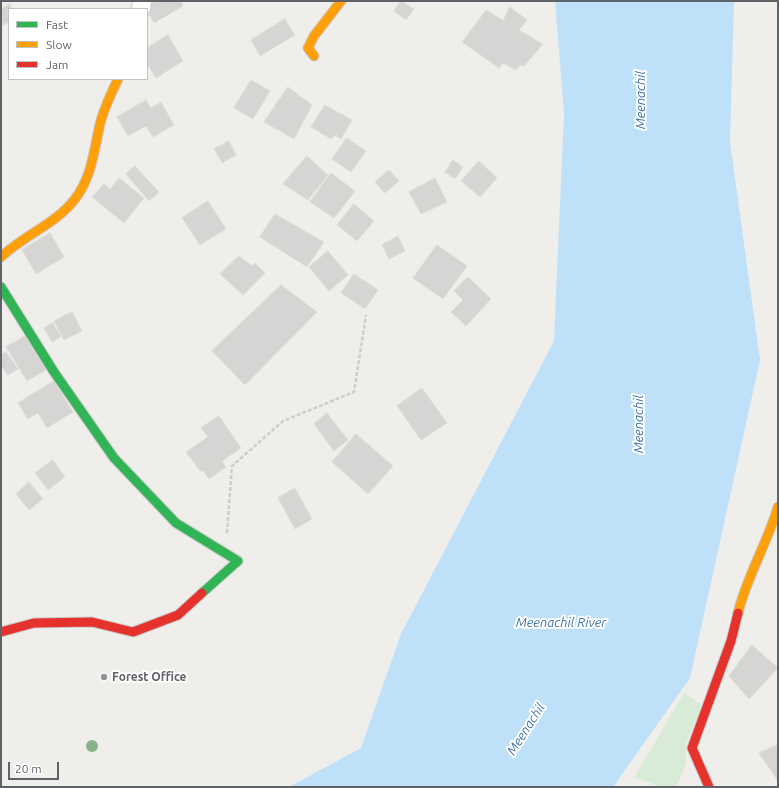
<!DOCTYPE html>
<style>
body{margin:0}
#map{position:relative;width:779px;height:788px;overflow:hidden;background:#efeeea;font-family:Ubuntu,sans-serif}
canvas{display:block}
.frame{position:absolute;inset:0;border:2px solid #5f6368;pointer-events:none}
.legend{position:absolute;left:8px;top:8px;width:140px;height:72px;box-sizing:border-box;background:#fff;border:1px solid #bfc1c3;margin:0;padding:5px 7px;list-style:none;font-size:12px;color:#5f6368}
.legend li{display:flex;align-items:center;gap:8px;height:20px}
.legend b{width:20px;border:1px solid #bfc1c3}
.scale{position:absolute;left:8px;top:762px;width:51px;height:18px;box-sizing:border-box;border:2px solid #5f6368;border-top:0;padding-left:5px;font-size:12px;line-height:14px;white-space:nowrap;color:#5f6368;-webkit-text-stroke:3px #fff;paint-order:stroke}
</style>
<div id="map">
<canvas width="779" height="788"></canvas>
<div class="frame"></div>
<ul class="legend">
<li><b style="height:5px;background:#30b455"></b>Fast</li>
<li><b style="height:5px;background:#ff9f0a"></b>Slow</li>
<li><b style="height:5px;background:#e5322d"></b>Jam</li>
</ul>
<div class="scale">20 m</div>
</div>
<script>
const ctx = document.querySelector('canvas').getContext('2d');
ctx.lineJoin = 'round';
function paint(path, color) {
  ctx.fillStyle = color;
  ctx.fill(path, 'evenodd');
}
function strokePath(path, color, width, dash) {
  ctx.strokeStyle = color;
  ctx.lineWidth = width;
  ctx.lineCap = dash ? 'butt' : 'round';
  ctx.setLineDash(dash || []);
  ctx.stroke(path);
}
function label(font, color, halo, rows, align = 'center') {
  ctx.font = font + ' Ubuntu,sans-serif';
  ctx.lineWidth = 4;
  ctx.setLineDash([]);
  ctx.textBaseline = 'middle';
  ctx.strokeStyle = halo;
  ctx.fillStyle = color;
  for (const [text, x, y, turn = 0] of rows) {
    ctx.save();
    ctx.translate(x, y);
    ctx.rotate((+turn || 0) * Math.PI / 180);
    ctx.textAlign = isNaN(turn) ? turn : align;
    if (halo) ctx.strokeText(text, 0, 0);
    ctx.fillText(text, 0, 0);
    ctx.restore();
  }
}
paint(new Path2D(`
 M684 693 703 706 686 743V763L676 787H664L634 778Z`), '#d8ebd6');
paint(new Path2D(`
 M555 1H734L730 142 760 360 690 678 613 787H289L361 748 401 634 554 341 564 113Z`), '#bfe0f9');
const building = new Path2D(`
 M155 1H181L183 6 154 23 145 7Z
 M401 1 414 9 406 20 394 11Z
 M10 4 12 9H9V22L1 26V9Z
 M510 7 527 20 519 30 543 44 524 66 520 65 516 70 503 63 499 68 462 42 486 10 503 20Z
 M285 19 295 35 260 56 251 40Z
 M168 35 183 61 156 78 147 64V48Z
 M251 80 270 91 253 119 234 108Z
 M288 87 312 105 294 139 264 122Z
 M146 100 151 108 161 102 174 125 153 137 146 126 128 136 117 117Z
 M325 105 352 120 341 139 335 135 331 139 311 127Z
 M347 138 366 151 351 172 332 159Z
 M229 141 236 155 222 163 214 149Z
 M307 156 328 175 308 200 283 184Z
 M453 160 463 167 455 179 445 172Z
 M479 161 497 178 480 197 461 181Z
 M135 166 159 192 149 201 126 174Z
 M389 170 399 181 385 193 375 182Z
 M331 173 355 191 334 218 310 202Z
 M119 178 144 198 124 223 92 197 104 184 110 189Z
 M435 178 447 202 421 214 409 192Z
 M208 201 226 229 200 245 182 218Z
 M354 204 374 221 357 241 337 225Z
 M275 214 324 242 307 267 260 237Z
 M50 233 64 257 36 274 22 250Z
 M398 236 405 251 389 259 382 245Z
 M437 245 467 266 443 299 413 278Z
 M328 251 348 275 329 291 309 267Z
 M239 256 252 266 255 263 265 273 243 295 220 274Z
 M354 274 378 290 365 309 341 293Z
 M468 277 491 299 466 326 451 312 463 300 454 291Z
 M281 285 317 312 245 385 212 351Z
 M72 312 82 331 64 340 54 321Z
 M53 323 61 337 52 342 44 328Z
 M25 336 46 370 27 381 6 347Z
 M6 352 18 369 8 375 1 365V355Z
 M54 381 73 412 47 428 38 413 28 419 18 403Z
 M422 388 447 423 421 440 397 406Z
 M327 413 348 440 334 451 314 424Z
 M219 416 241 448 222 461 226 467 209 479 203 470 201 472 186 452 208 437 201 428Z
 M356 434 393 466 368 494 332 462Z
 M53 460 65 477 48 490 35 473Z
 M29 482 43 499 29 510 16 494Z
 M295 488 312 519 295 529 278 498Z
 M752 645 778 668 749 699 729 676Z
 M778 745V781L759 753Z`);
paint(building, '#d6d5d3');
strokePath(building, '#deddd9', 1);
const street = new Path2D(`
 M141 9 142 1`);
const fast = new Path2D(`
 M1 287 54 372 114 458 176 523 238 561 202 593`);
const slow = new Path2D(`
 M314 56 308 48 314 36 341 1
 M1 257C24 235 56 224 75 199 92 177 94 150 100 124 104 108 111 94 118 79
 M738 613C747 576 767 544 778 507`);
const jam = new Path2D(`
 M1 632 34 623 92 622 133 632 178 615 202 593
 M709 787 692 748 731 641 738 613`);
strokePath(street, '#cbcccc', 20);
strokePath(fast, '#cacacb', 11);
strokePath(slow, '#cacacb', 11);
strokePath(jam, '#cacacb', 11);
strokePath(new Path2D(`
 M227 533 232 466 283 421 354 392 366 315`), '#cacfcc', 2.5, [4, 2]);
strokePath(street, '#fdfcfc', 18);
strokePath(fast, '#30b455', 9);
strokePath(slow, '#ff9f0a', 9);
strokePath(jam, '#e5322d', 9);
ctx.fillStyle = '#88b388';
for (const [x, y] of [
 [92,746]
]) {
  ctx.beginPath();
  ctx.arc(x, y, 6, 0, 2 * Math.PI);
  ctx.fill();
}
for (const [x, y, r, color] of [
 [104,677,4,"#919496"]
]) {
  const dot = new Path2D();
  dot.arc(x, y, r, 0, 2 * Math.PI);
  ctx.fillStyle = color;
  ctx.fill(dot);
  strokePath(dot, '#fff', 1.5);
}
label('bold 12px', '#5f6368', '#fff', [
 ["Forest Office",112,677]
], 'left');
label('italic 13px', '#4174aa', '#fff', [
 ["Meenachil",641,100,-90],
 ["Meenachil",639,424,-90],
 ["Meenachil River",561,623],
 ["Meenachil",526,729,-57]
]);
</script>
